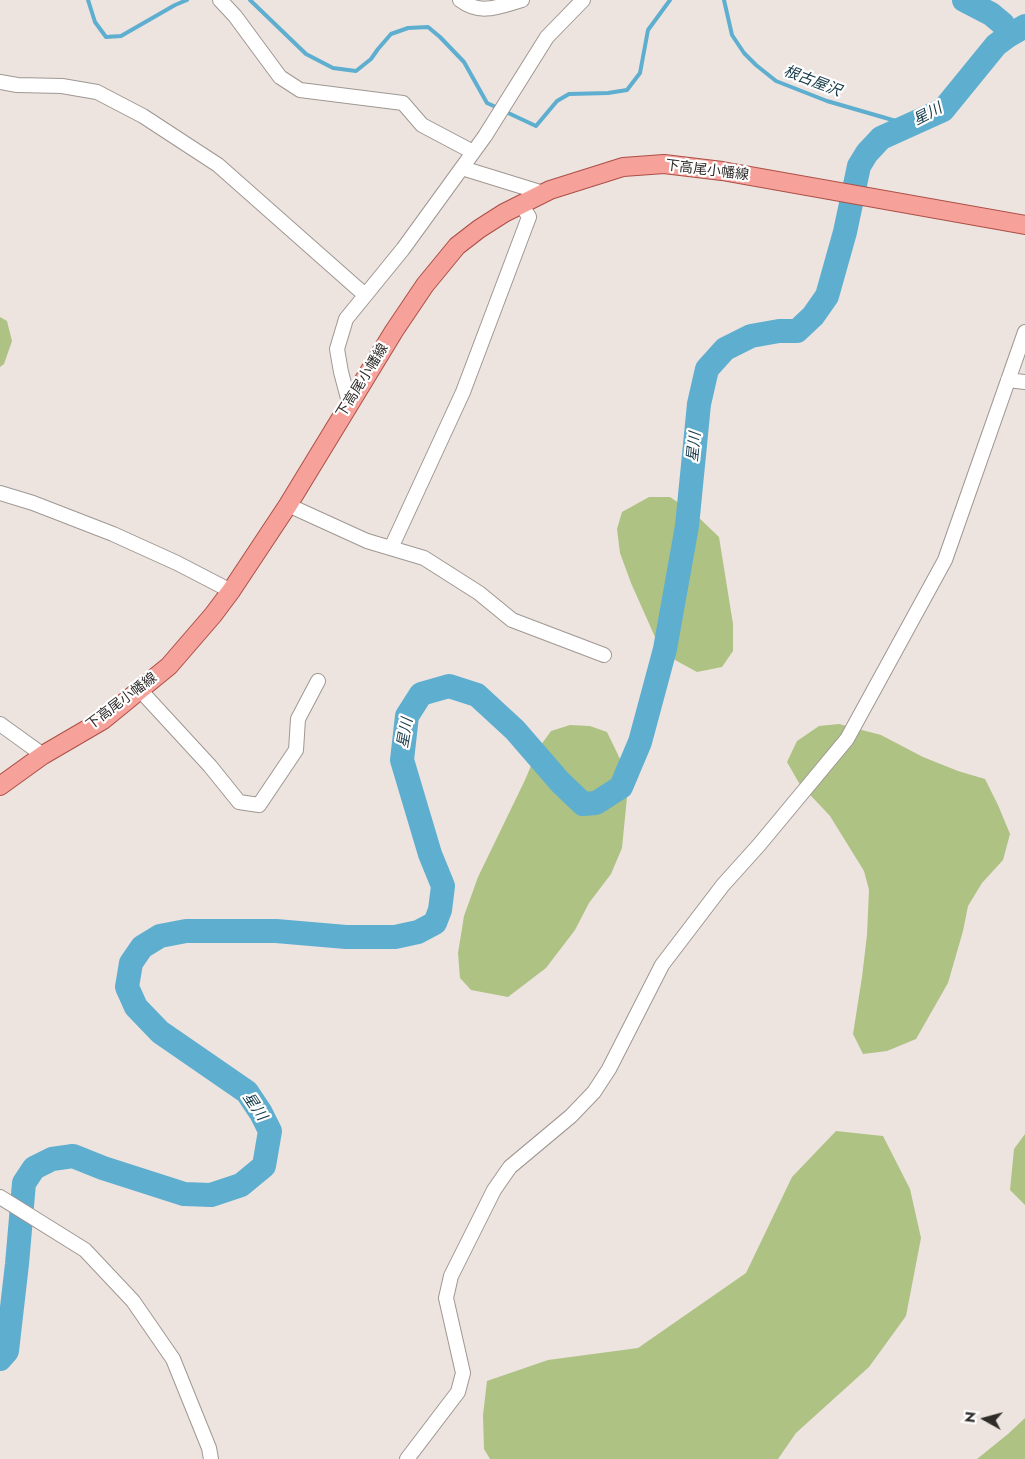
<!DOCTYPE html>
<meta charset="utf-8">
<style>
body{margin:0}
#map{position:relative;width:1025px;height:1459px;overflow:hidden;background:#ede4e0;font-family:Jost,sans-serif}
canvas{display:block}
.north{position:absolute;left:960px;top:1394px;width:50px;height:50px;-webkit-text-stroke:4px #fff;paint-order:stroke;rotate:277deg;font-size:14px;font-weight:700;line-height:20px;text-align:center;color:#2e2b29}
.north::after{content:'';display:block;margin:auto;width:18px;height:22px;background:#2e2b29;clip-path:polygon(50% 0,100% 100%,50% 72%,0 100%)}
</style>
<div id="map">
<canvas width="1025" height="1459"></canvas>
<div class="north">N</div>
</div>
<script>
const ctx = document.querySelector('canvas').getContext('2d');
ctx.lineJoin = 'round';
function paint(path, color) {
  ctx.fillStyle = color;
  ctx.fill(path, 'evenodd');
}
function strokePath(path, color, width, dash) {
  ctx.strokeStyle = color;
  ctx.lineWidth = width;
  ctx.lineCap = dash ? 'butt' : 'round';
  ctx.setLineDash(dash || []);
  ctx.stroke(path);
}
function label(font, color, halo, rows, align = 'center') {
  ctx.font = font + ' Jost,"Noto Sans JP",sans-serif';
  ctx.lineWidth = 4.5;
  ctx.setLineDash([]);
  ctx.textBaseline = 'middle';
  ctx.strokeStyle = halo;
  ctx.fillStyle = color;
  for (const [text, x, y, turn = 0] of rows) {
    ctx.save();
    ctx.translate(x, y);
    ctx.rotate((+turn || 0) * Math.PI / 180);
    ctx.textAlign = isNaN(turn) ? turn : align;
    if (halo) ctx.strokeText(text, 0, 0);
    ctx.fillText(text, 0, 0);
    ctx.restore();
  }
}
paint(new Path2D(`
 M0 317 7 321 12 341 4 364 0 367Z
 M649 497H670L695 514 719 537 733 624V651L722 667 697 672 675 660 655 637 631 583 620 553 617 529 622 512Z
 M839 724 881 735 923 757 958 771 985 779 998 805 1010 834 1003 860 982 883 968 906 963 931 948 983 916 1039 887 1051 863 1054 853 1034 862 977 867 935 869 890 864 871 830 816 799 783 787 762 797 741 819 726Z
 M570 725 590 726 607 732 621 761 628 787 622 848 611 874 589 903 575 930 546 968 508 997 471 990 460 978 458 953 464 916 478 877 525 780 538 749 551 731Z
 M836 1131 883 1136 910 1189 921 1238 906 1316 869 1367 796 1433 778 1459H490L484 1449 483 1415 487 1381 548 1360 638 1348 746 1273 792 1177Z
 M1025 1134V1205L1010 1190 1014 1149Z
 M1025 1418V1459H977L1008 1434Z`), '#aec284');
strokePath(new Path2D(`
 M88 0 95 22 106 37 121 36 175 5 187 0
 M250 0 306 54 333 68 356 71 371 59 378 49 391 34 408 28 428 27 440 37 464 62 487 103 498 108
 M724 0 732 35 744 53 756 65 776 81 827 101 896 121 904 127
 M504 111 536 126 557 101 569 94 608 93 627 90 640 73 648 30 670 0`), '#5eaed0', 4);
strokePath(new Path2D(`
 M964 0 991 14 1003 24 1008 36
 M0 1359 7 1351 17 1264 24 1183 34 1168 52 1159 73 1156 103 1168 184 1194 211 1195 241 1185 264 1166 270 1131 261 1113 247 1092 160 1032 136 1007 127 987 131 963 142 947 160 936 186 931H276L346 937H395L418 932 435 923 440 910 443 886 430 854 402 760 407 716 421 694 449 686 477 695 515 730 560 782 583 804 596 803 621 787 640 742 665 649 687 526 699 404 707 369 725 349 751 336 779 331H797L813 316 827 296 845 232 859 166 867 153 881 138 943 110 996 45 1008 36 1025 26`), '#5eaed0', 24);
const minor = new Path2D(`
 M220 0 235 16 280 77 300 90 403 103 422 125 473 152
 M460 0C481 16 500 6 522 0
 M0 82 17 85 62 86 97 92 143 116 218 165 365 295
 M462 168 543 193
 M1008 380 1025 382
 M349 402 341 372 337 349 346 319 403 249 485 136 547 37 583 0
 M0 493 33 503 113 534 177 563 231 591
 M288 505 367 541 424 558 479 593 512 620 604 655
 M391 548 463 392 529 217 521 204
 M140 690 210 766 239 802 259 805 296 750 298 719 318 681
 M0 724 43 755
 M0 1197 85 1250 133 1301 173 1359 209 1448 211 1459
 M407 1459 458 1392 463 1373 446 1298 451 1276 494 1190 510 1167 571 1116 594 1092 609 1069 662 965 723 885 759 845 847 739 945 560 1025 332`);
const major = new Path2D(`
 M0 786 43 755 103 720 169 666 213 615 231 591 288 505 394 331 425 285 457 246 479 229 504 213 550 190 623 167 664 164 722 171 1025 225`);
strokePath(minor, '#9f9792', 16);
strokePath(major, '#ac4f46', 20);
strokePath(minor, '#fff', 14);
strokePath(major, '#f6a19a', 18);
label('14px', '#2e2b29', '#fff', [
 ["下高尾小幡線",707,171,7],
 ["下高尾小幡線",363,381,-58],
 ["下高尾小幡線",122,702,-37]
]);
label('italic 15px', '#153a49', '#fff', [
 ["根古屋沢",812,82,21],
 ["星川",928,115,-28],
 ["星川",695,447,-84],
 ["星川",406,733,-80],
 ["星川",254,1107,56]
]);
</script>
